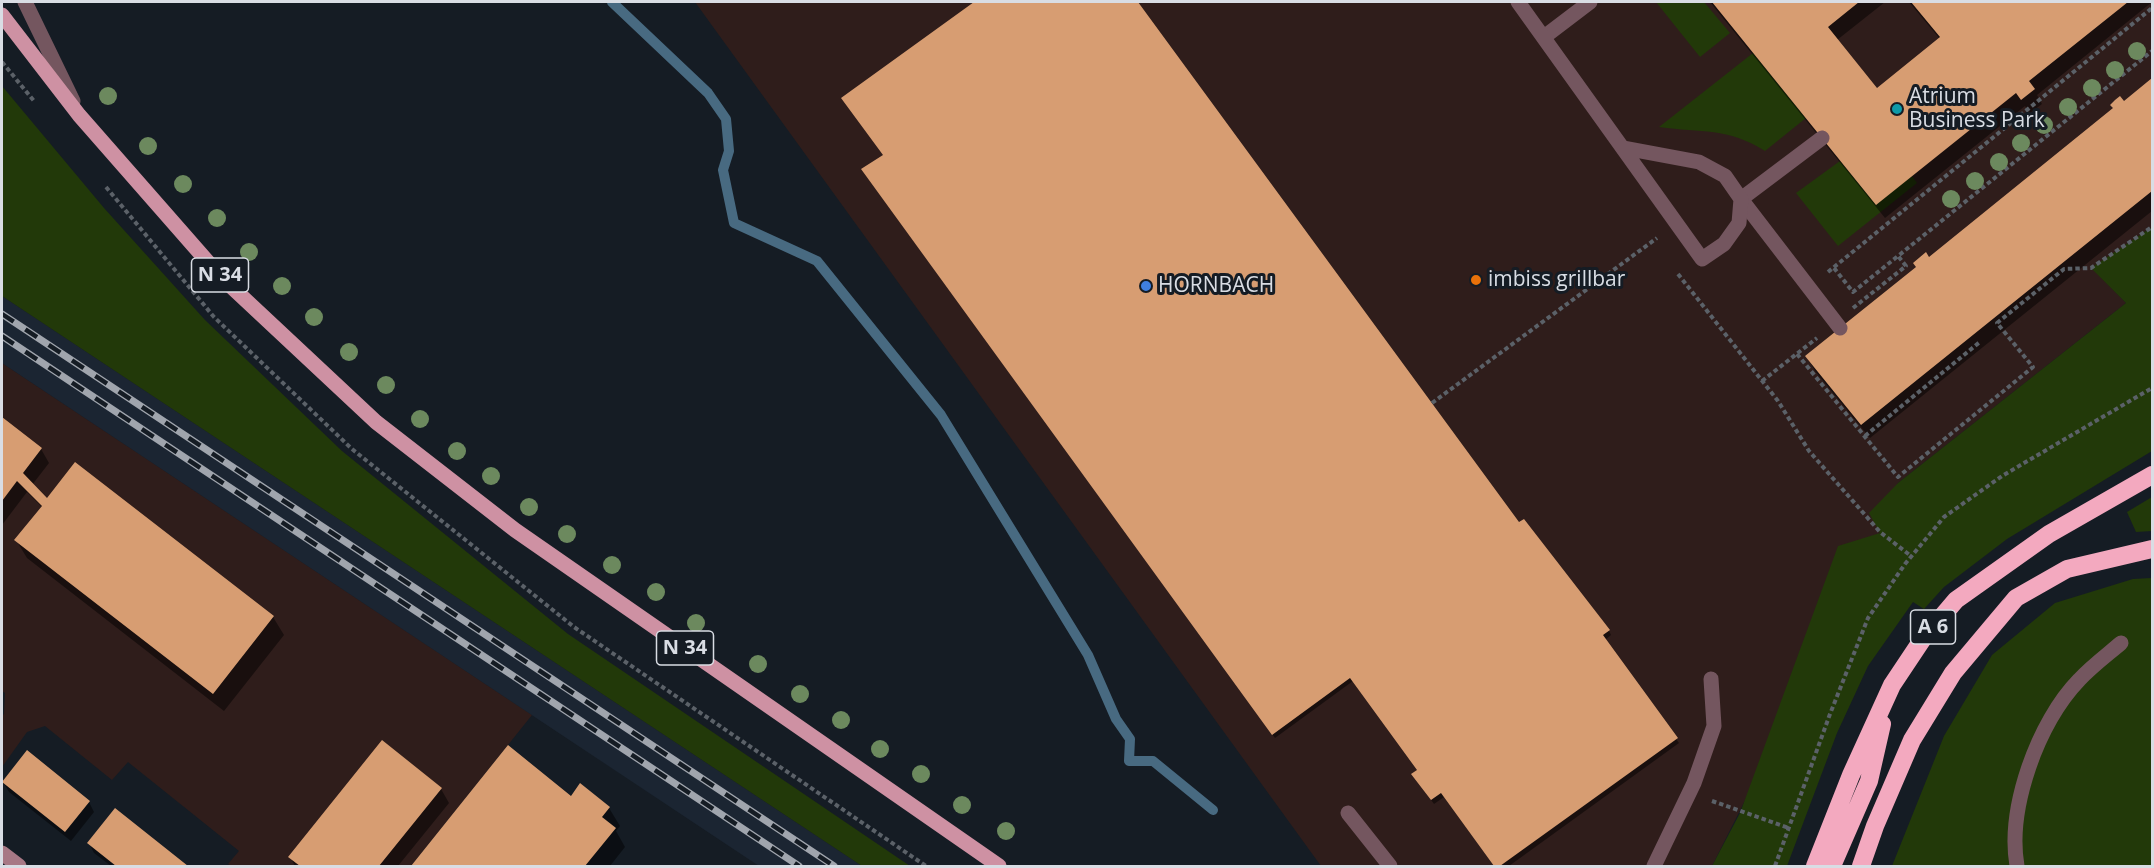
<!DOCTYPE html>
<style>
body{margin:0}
#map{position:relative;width:2154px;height:868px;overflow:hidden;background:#151c24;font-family:"Open Sans",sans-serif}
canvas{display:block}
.frame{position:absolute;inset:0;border:3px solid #d9dde4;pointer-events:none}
</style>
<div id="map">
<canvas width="2154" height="868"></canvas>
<div class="frame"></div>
</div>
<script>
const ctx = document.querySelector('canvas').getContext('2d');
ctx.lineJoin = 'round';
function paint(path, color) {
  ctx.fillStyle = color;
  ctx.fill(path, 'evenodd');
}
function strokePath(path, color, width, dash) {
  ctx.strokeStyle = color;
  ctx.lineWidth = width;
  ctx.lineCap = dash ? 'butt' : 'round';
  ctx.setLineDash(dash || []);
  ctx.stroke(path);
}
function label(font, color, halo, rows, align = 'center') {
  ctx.font = font + ' "Open Sans",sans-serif';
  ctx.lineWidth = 6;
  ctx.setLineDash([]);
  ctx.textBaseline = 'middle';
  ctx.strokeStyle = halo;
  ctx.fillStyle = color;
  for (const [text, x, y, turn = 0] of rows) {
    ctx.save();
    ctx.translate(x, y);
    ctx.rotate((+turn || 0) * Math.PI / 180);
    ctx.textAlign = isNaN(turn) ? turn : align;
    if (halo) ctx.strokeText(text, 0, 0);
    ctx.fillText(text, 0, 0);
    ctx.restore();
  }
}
paint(new Path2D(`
 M695 2H2152V227L2092 268 2126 303 1898 483 1880 532 1712 866H1321Z
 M2 363 532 715 411 866H231L228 864 239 851 128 762 112 780 45 726 27 732 2 767V716L4 714 5 693 2 691Z`), '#2f1d1b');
paint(new Path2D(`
 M2 296 862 866H759L2 363Z`), '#1b2532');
paint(new Path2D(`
 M1656 2H1704L1730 33 1700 57Z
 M1753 53 1806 118 1765 151C1727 127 1702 133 1659 127Z
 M2 86 104 208 205 320 342 451 568 634 910 866H862L2 296Z
 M1840 161 1876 204 1912 176 1917 183 1838 246 1796 193Z
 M2152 227V451L2007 539 1944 587 1924 609 1913 602 1868 666 1837 733 1787 866H1712L1740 813 1838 546 1880 533 1869 513 1898 483 2126 303 2091 268Z
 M2152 497V531L2136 532 2127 512Z
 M2152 578V866H1892L1944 736 1992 655 2055 603 2133 579Z`), '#223909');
paint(new Path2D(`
 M977 2H1136L1519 524 1523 521 1609 631 1611 635 1605 640 1679 743 1509 866H1495L1444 797 1434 804 1415 778 1418 770 1353 681 1275 738 865 174 884 155 843 98Z
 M1710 2H1885L1837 40 1877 90 1940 39 1909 2H2152L2037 95 2042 104 2030 113 2025 106 1885 218Z
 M2152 80V211L1870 438 1815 371 1807 357Z
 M2 418 41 449 49 463 32 485 46 499 273 617 284 635 224 711 27 558 16 540 42 507 27 492 2 525Z
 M508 747 571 798 581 786 609 808 620 826 616 831 625 847 610 866H413Z
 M3 782 89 802 94 812 71 841 9 792Z
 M441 789 449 803 398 866H295L290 857Z
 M115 810 186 866H111L94 853 89 843Z`), '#0007');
strokePath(new Path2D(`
 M612 2 708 93 726 119 729 151 723 170 734 223 817 261 941 415 1088 655 1116 719 1130 739 1129 761H1153L1213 810`), '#486a81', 10);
paint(new Path2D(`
 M974 2H1138L1519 522 1524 519 1610 630 1603 635 1678 738 1500 866H1494L1441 793 1431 800 1411 774 1417 770 1350 678 1272 735 861 169 883 155 841 98Z
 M1712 2H1859L1828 27 1877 88 1940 37 1911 2H2128L2029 81 2035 89 2021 100 2016 93 1876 205Z
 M2152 78V191L1861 425 1805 356 1916 267 1913 263 1926 252 1929 257 2113 108 2110 105 2115 100 2120 96 2124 101Z
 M2 417 42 448 23 473 47 498 75 462 274 616 213 694 14 540 42 506 17 481 2 501Z
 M382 740 442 788 379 866H300L288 857Z
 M508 745 571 796 580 783 610 807 602 817 616 828 585 866H411Z
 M27 750 90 801 65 832 2 782Z
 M115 808 188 866H116L87 843Z`), '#d79d72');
strokePath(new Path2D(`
 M2 62 34 101
 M106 187 214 317 352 449 574 627 926 866
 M1834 268 1853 292 1898 256
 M1828 272 2152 8
 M1678 274 1778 401 1809 451 1880 532 1911 556
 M1853 308 1906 266 1898 256 2152 51
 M1797 354 1898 477 2033 367 1997 323 2064 269 2091 268 2152 227
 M1762 381 1817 338
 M1432 403 1657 238
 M1865 436 1981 341
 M1712 801 1789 828
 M1775 866 1830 714 1868 618 1905 564 1944 517 2002 476 2152 388`), '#5b6168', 4, [4.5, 3]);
strokePath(new Path2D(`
 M1544 37 1590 2
 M1822 138 1741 199 1840 328
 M1348 813 1390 866
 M1654 866 1694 783 1714 726 1711 679
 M2017 866C2007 808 2038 722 2079 680 2092 666 2107 655 2121 643`), '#74565f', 15);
strokePath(new Path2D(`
 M25 2 73 101
 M1518 2 1702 259 1724 244 1739 223 1741 199 1725 176 1699 162 1624 148`), '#74565f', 15);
strokePath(new Path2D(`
 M2 853 19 866`), '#a77885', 15);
strokePath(new Path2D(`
 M2 15 79 115 221 277 376 422 515 530 999 866`), '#ce91a3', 15);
strokePath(new Path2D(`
 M1815 866 1851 775 1892 685 1922 640 1956 600 2049 534 2152 475
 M1832 866 1869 781 1882 724
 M1861 866 1875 826 1912 740 1953 673 2016 598 2067 569 2152 549`), '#f3a9bf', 18);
const rail = new Path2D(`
 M2 314 834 866
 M2 336 799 866`);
strokePath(rail, '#a0a5ad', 7);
strokePath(rail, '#151c24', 4.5, [14]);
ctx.fillStyle = '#6c895e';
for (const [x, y] of [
 [2137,51],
 [2115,70],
 [2092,88],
 [108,96],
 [2068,107],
 [2044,125],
 [2021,143],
 [148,146],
 [1999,162],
 [1975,181],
 [183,184],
 [1951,199],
 [217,218],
 [249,252],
 [282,286],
 [314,317],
 [349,352],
 [386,385],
 [420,419],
 [457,451],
 [491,476],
 [529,507],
 [567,534],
 [612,565],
 [656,592],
 [696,623],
 [758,664],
 [800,694],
 [841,720],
 [880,749],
 [921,774],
 [962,805],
 [1006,831]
]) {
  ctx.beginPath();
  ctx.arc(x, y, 9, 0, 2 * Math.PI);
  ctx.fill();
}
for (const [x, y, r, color] of [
 [1897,109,6,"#0f9aa8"],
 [1476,280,6,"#e8710a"],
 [1146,286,6,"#3f7fe0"]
]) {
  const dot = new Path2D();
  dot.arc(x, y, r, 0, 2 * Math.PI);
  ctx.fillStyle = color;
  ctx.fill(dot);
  strokePath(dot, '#151c24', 2);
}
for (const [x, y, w] of [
 [220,275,57],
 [1933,627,45],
 [685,648,57]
]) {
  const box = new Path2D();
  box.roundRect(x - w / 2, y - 17, w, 34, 4.5);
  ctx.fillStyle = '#151c24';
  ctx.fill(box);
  strokePath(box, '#d9dde4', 1.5);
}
label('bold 20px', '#d9dde4', null, [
 ["N 34",220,275],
 ["A 6",1933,627],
 ["N 34",685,648]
]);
label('21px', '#d9dde4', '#151c24', [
 ["Atrium",1909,97],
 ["Business Park",1909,121],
 ["imbiss grillbar",1488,280],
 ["HORNBACH",1158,286]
], 'left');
</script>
